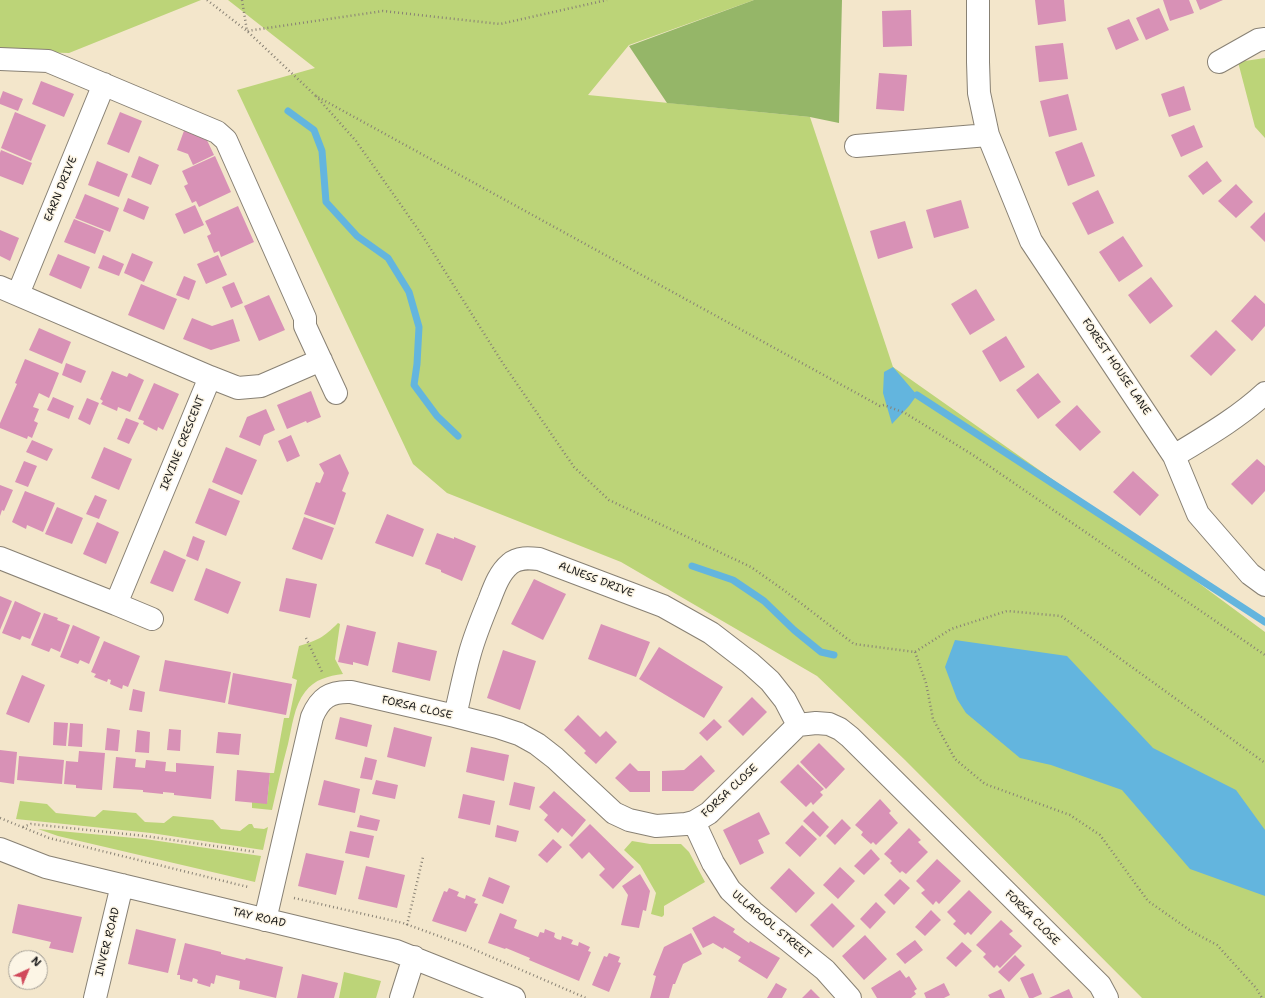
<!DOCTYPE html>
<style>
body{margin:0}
#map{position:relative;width:1265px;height:998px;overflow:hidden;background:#f3e6cb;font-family:"Shantell Sans",sans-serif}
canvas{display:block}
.north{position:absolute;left:8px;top:950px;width:40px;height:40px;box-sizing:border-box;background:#fcf5e5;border:1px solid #a29e95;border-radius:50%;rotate:44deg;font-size:11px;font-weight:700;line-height:16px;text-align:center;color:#1c1c1c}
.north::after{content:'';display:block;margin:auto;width:14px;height:18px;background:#d1495b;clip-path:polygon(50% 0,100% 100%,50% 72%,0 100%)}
</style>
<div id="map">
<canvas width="1265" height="998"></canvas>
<div class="north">N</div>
</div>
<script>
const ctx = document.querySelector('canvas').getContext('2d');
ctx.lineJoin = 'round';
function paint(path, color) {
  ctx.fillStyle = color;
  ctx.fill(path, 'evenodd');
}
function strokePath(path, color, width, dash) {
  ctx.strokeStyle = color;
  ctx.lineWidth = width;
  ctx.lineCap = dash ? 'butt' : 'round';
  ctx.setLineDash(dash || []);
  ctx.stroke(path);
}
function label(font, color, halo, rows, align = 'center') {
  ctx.font = font + ' "Shantell Sans",sans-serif';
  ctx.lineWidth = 3;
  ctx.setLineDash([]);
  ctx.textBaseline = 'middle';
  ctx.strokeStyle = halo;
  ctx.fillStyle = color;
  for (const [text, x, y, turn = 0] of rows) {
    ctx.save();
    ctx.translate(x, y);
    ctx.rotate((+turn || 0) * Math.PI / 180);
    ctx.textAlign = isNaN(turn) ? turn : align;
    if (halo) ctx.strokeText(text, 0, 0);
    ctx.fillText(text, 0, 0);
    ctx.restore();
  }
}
paint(new Path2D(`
 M0 0H201L69 53 0 51Z
 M228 0H754L629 45 588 95 810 117 893 367 1177 567 1265 632V998H1142L905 760 817 676 621 562 447 493 413 464 237 90 315 68Z
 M1265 58V138L1255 127 1238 62Z
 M338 623 340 624 335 659 343 674C328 676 315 679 305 692 294 706 292 727 288 744 282 766 277 788 272 810L252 808V802L267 803 270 773H274L284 718H289L297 680 292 678 299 646C318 640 323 638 338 623Z
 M20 801 47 804 56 813 95 817 103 810 136 813 145 822 164 823 173 816 213 820 221 829 240 831 249 824H252L254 828 264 829 268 827 263 850 151 833 16 819Z
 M38 829 145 839 261 856 255 882 58 836Z
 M632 841 650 844H681L689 852 705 882 664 906V915L662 917 651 914 656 893 640 865 624 850Z
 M344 972 381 981 376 998H339Z`), '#bcd478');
paint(new Path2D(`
 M754 0H842L839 123 810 117 667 103 629 46Z`), '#95b668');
paint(new Path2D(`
 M893 367 917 395 909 406 892 424 883 393 884 372Z
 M955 640 1067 656 1153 748 1236 790 1265 830V896L1190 869 1122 790 1051 765 1020 758 966 713 957 699 945 667Z`), '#63b5de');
strokePath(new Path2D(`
 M288 111 314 130 322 151 326 202 357 236 388 258 409 292 419 327 417 364 414 385 437 416 458 436
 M917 395 1265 622
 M692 566 733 580 764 601 794 630 821 652 834 655`), '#63b5de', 7);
paint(new Path2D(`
 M1035 0H1064L1066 21 1038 25Z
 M1163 0H1189L1194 13 1170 21Z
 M1196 0H1223L1200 10Z
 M1159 8 1169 30 1146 40 1136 18Z
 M911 10 912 46 883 47 882 11Z
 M1129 19 1139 40 1116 50 1107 28Z
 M1063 43 1068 79 1039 82 1035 46Z
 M879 73 907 75 904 111 876 109Z
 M41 81 74 94 64 117 32 104Z
 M1184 86 1191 110 1169 117 1161 94Z
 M3 91 23 99 18 111 0 104V99Z
 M1068 94 1077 130 1049 137 1040 101Z
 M15 112 46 125 31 161 1 148Z
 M120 112 142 121 129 153 107 144Z
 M1194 125 1203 147 1181 157 1171 135Z
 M185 128 205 136 214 155 193 165 188 154 177 150Z
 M1082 142 1095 176 1068 186 1055 152Z
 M1 150 32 163 23 185 0 176V153Z
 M139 156 159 165 151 185 131 177Z
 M215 156 231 192 199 207 196 201 192 203 184 186 188 184 182 171Z
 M97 161 128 174 119 197 88 185Z
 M1207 161 1222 181 1203 195 1188 176Z
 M1236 184 1253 202 1236 218 1218 201Z
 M1098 190 1114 223 1088 235 1072 203Z
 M85 194 119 208 110 232 75 218Z
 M128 198 149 207 144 220 123 211Z
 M961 200 969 228 934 238 926 210Z
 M195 205 204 225 184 234 175 214Z
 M238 206 254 242 221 257 219 251 214 253 207 236 211 234 205 221Z
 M1265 212V242L1250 227Z
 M74 219 104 231 95 254 64 242Z
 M905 221 913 248 878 259 870 231Z
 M0 230 19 238 10 261 0 256Z
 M1123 236 1143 266 1119 282 1099 252Z
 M132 253 153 262 144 282 124 273Z
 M58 254 90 267 81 289 49 275Z
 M103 255 124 264 119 276 98 268Z
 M218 255 227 275 206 284 197 264Z
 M184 276 196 281 189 300 176 295Z
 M1151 277 1173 306 1150 324 1128 295Z
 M234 282 243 303 231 308 222 287Z
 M141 284 177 299 164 330 128 315Z
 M976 289 995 320 970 335 951 304Z
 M269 295 285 330 259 341 244 306Z
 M1255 295 1265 304V326L1252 341 1231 321Z
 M192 318 212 326 233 319 240 341 211 350 183 339Z
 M39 328 71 342 62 364 29 350Z
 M1216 330 1236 350 1211 376 1190 356Z
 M1006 336 1025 367 1000 382 982 351Z
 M25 359 59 373 49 398 39 393 33 407 39 409 34 421 38 423 32 438 28 436 27 439 0 428V423L17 384 15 383Z
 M66 363 86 371 81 383 62 375Z
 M112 371 127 377 129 373 144 380 130 412 118 407 117 411 101 404 103 401 100 399Z
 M1038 373 1061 402 1038 419 1016 390Z
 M154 383 179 394 163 430 158 427 157 431 143 424 144 421 138 419Z
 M311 391 321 417 307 423 306 421 287 429 277 405Z
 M53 397 74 406 69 419 47 410Z
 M87 398 99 403 90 425 78 419Z
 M1077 405 1101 432 1080 451 1055 425Z
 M266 409 275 430 264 435 260 446 239 437 247 417Z
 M126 418 139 423 129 444 117 439Z
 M291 435 300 456 287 462 278 441Z
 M32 440 53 449 47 461 26 452Z
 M104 447 132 459 119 490 91 478Z
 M226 447 257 460 242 495 212 482Z
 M340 454 349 473 342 491 346 493 335 525 304 514 316 482 320 483 324 473 319 464Z
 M1257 459 1265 466V491L1252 505 1231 484Z
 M24 461 37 466 28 487 15 482Z
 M1133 471 1159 495 1140 516 1113 492Z
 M0 485 13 490 4 511 2 510 0 516Z
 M209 488 240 501 226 536 195 523Z
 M25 491 55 503 43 532 27 525 26 529 12 522Z
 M95 495 107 500 99 519 86 514Z
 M57 507 83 518 72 544 45 534Z
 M387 514 424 529 413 557 375 543Z
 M304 517 334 528 322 560 292 549Z
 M97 522 119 532 106 564 83 554Z
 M437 533 454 539V537L476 546 462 581 441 572V570L425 564Z
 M193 536 205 541 198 561 186 556Z
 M164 550 186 560 173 592 150 583Z
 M206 568 241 582 228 614 194 600Z
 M286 578 317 584 310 618 279 611Z
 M534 579 566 594 543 640 511 624Z
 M0 596 12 601 0 630Z
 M15 601 41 613 30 639 22 636 20 640 2 633Z
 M44 613 58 618 57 620 70 625 60 652 51 648 49 652 31 645Z
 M601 624 650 642 636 677 588 659Z
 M73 625 100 637 89 664 80 660 78 664 60 657Z
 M347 625 376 632 368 666 353 662V665L338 662Z
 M104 641 140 656 128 687 123 685 122 689 110 684 111 680 108 679 107 682 94 677 96 674 91 672Z
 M398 642 437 651 430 681 392 672Z
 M659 647 723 687 704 718 639 679Z
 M503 650 536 661 520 710 487 698Z
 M165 660 231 672 225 703 159 691Z
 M233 673 292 684 286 715 228 704Z
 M22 675 45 685 29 723 6 714Z
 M133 689 145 692 142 712 129 710Z
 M752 697 767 712 743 736 728 721Z
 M578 715 600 737 606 731 617 742 596 764 584 753 586 751 564 730Z
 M340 717 372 725 367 747 335 739Z
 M714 719 722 727 707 741 699 733Z
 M54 722 68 723 66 746 53 745Z
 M70 723 83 724 82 747 68 746Z
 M394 727 432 737 425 767 387 757Z
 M107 728 120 730 118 751 105 750Z
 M169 729 181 730 180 751 167 750Z
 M137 730 150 732 149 753 135 752Z
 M218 732 241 734 239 755 216 753Z
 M819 743 845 769 826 789 800 762Z
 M471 747 509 755 504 781 466 772Z
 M0 750 17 752 14 784 0 782Z
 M79 751 105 753 102 790 76 788V785L64 784 66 761 78 762Z
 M701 755 715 771 693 791H662V771L684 770Z
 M19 756 64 760 62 784 17 780Z
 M116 757 136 759 135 767 145 768 146 760 166 762 165 771 176 772V763L214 766 211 799 174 795V793L163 792V794L143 792V790L113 788Z
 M365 757 377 760 372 780 360 778Z
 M630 763 638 771H650V792H630L615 778Z
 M798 764 824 789 820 792 823 795 813 805 811 802 806 807 780 782Z
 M237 770 270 773 267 804 235 801Z
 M324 780 360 789 355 813 318 805Z
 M376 780 398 785 395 799 372 794Z
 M514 782 535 787 530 810 509 805Z
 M554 791 586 820 572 837 562 828 558 833 544 820 548 815 539 807Z
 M463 794 495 801 490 825 458 818Z
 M880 799 891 811 889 813 898 823 876 845 873 842 871 844 861 835 863 832 855 825Z
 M813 811 829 827 820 837 803 821Z
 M759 812 770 834 758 840 764 853 740 865 723 830Z
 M360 815 380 820 377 831 357 827Z
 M842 819 851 828 835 845 826 836Z
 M590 824 634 867 613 889 599 875 605 869 589 852 582 859 569 845Z
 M497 825 519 831 516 842 495 837Z
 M802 825 817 839 800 857 785 843Z
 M909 828 921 840 918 842 928 852 906 874 902 871 900 873 890 863 892 861 884 854Z
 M350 831 374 836 369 858 345 853Z
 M553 839 562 847 547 863 538 855Z
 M871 849 880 859 864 875 854 866Z
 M306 853 344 861 336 895 298 886Z
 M937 859 961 881 939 904 936 901 933 905 921 893 925 890 916 881Z
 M366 866 405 875 397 908 358 899Z
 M840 867 855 881 838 899 823 885Z
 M789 868 815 893 796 913 770 888Z
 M640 874 650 891 646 911 643 910 639 928 621 925 628 895 622 886Z
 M489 877 510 886 503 904 482 896Z
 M900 879 910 888 894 905 884 895Z
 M449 888 459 892 457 896 465 899 466 895 476 899 474 903 478 904 466 932 432 921 444 891 447 892Z
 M969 890 992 912 971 935 968 932 965 935 953 924 956 921 947 912Z
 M876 902 886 912 870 929 860 919Z
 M832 903 855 926 833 948 810 925Z
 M18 904 82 917 73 953 49 948 51 942 12 933Z
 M931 910 941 920 925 936 915 927Z
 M500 913 517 920 514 928 538 937 540 932 544 933 545 929 555 933 554 937 557 939 561 940 562 936 573 940 571 944 578 946 579 942 590 947 588 951 591 952 579 981 529 960 530 958 506 948 505 949 488 943Z
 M714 916 735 929 733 932 749 943 750 941 780 958 767 979 738 961 741 957 724 947 723 949 713 943 703 948 692 928Z
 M1001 920 1013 931 1009 934 1022 946 1000 968 997 965 994 968 983 957 986 954 976 945Z
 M136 929 176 939 168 973 128 964Z
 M691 933 702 954 683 964 675 984H673L669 998H650L656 976 653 975 664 947Z
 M865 935 887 959 864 980 842 956Z
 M915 940 923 950 905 964 896 954Z
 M962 942 972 951 956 967 946 958Z
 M185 943 221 952V954L245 960 246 958 283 967 276 998 239 989 240 981 216 975 214 984 211 983 210 987 197 983 198 980 196 979 193 978 192 982 180 979V975H177Z
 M609 953 620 957 618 962 621 963 609 992 592 985 604 956 607 957Z
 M1015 955 1025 965 1009 982 998 972Z
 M900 970 906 978 909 976 917 989 914 991 916 994 911 998H877L871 988Z
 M1033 973 1042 994 1033 998H1029L1020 978Z
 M302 974 338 983 334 998H297Z
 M776 983 787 989 782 998H767Z
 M944 983 950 995 944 998H926L924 993Z
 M811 989 820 998H802Z
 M1001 989 1005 998H990L988 995Z
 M1069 989 1073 998H1049Z`), '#d891b6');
const minor = new Path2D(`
 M978 0V62L979 93 988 135 1031 241 1174 456 1198 514 1250 574 1265 585
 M0 59 48 61 217 132 226 140 305 318V326L336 393
 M1219 62 1258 40 1265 39
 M856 146 988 135
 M0 287 210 377 116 604 0 558
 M18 294 104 84
 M210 377 238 388 261 386 321 360
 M1174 456C1205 437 1238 418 1265 393
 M116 604 152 619
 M455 716C460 695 464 674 470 653 475 635 482 618 489 601 494 588 499 573 510 564 518 557 529 558 539 559L663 606 711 633 750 663 770 681 785 700 798 725
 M694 822 713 863 730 890 753 912 825 970 850 998
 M0 849 46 867 396 951 514 998
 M265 920 312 717C320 698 330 691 351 692L455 716 498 727 519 734 537 744 555 758 614 813 629 820 656 826 686 824 694 822 709 813 798 725 816 723 829 724 840 729 850 737 1095 980 1100 985 1107 998
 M95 998 122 885
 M401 998 414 957`);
strokePath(minor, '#888174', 24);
strokePath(new Path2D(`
 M207 0 247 31 316 96 880 406 884 405 905 413 973 455 1265 655
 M242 0 247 31 383 11 500 24 607 0
 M316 96 356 141 422 235 502 362 574 467 609 500 751 567 785 591 854 644 915 652 951 629 1007 611 1061 616 1265 763
 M306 638 323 674
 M915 652 926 683 933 719 955 759 985 784 1070 815 1100 835 1148 901 1191 931 1217 945 1256 988 1262 998
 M0 818 49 838 248 887
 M23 827 31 824 145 836 256 852
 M294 898 403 923 466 946 586 998
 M407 925 423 857`), '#888174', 2.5, [1, 3]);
strokePath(minor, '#fff', 22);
label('11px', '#1c1c1c', '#fcf5e5', [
 ["EARN DRIVE",61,189,-68],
 ["FOREST HOUSE LANE",1116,367,56],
 ["IRVINE CRESCENT",183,443,-68],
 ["ALNESS DRIVE",596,580,21],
 ["FORSA CLOSE",417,708,13],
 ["FORSA CLOSE",730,791,-43],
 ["TAY ROAD",259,918,13],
 ["FORSA CLOSE",1032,918,45],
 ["ULLAPOOL STREET",771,925,40],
 ["INVER ROAD",108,942,-76]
]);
</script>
